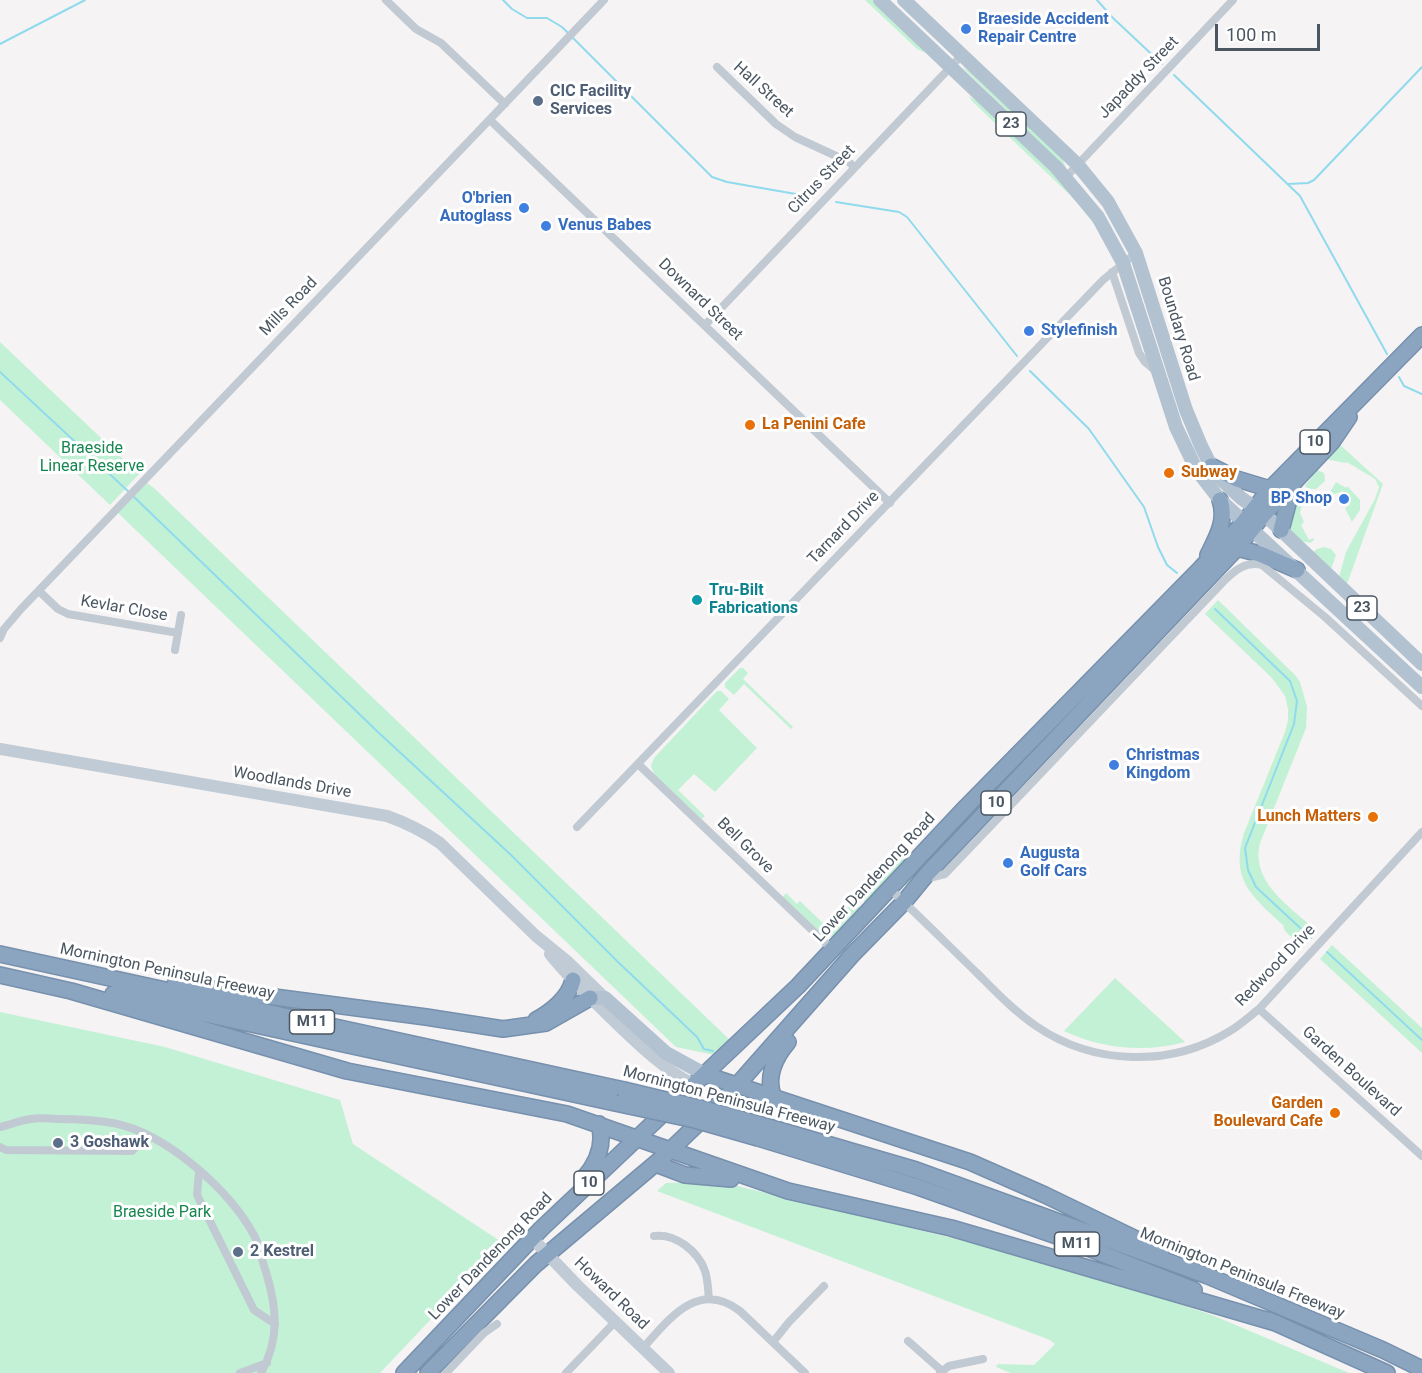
<!DOCTYPE html>
<style>
body{margin:0}
#map{position:relative;width:1422px;height:1373px;overflow:hidden;background:#f5f3f3;font-family:Roboto,sans-serif}
canvas{display:block}
.scale{position:absolute;left:1215px;top:24px;width:105px;height:27px;box-sizing:border-box;border:3px solid #4a5661;border-top:0;padding-left:8px;font-size:18px;line-height:21px;white-space:nowrap;color:#4a5661;-webkit-text-stroke:4px #fff;paint-order:stroke}
</style>
<div id="map">
<canvas width="1422" height="1373"></canvas>
<div class="scale">100 m</div>
</div>
<script>
const ctx = document.querySelector('canvas').getContext('2d');
ctx.lineJoin = 'round';
function paint(path, color) {
  ctx.fillStyle = color;
  ctx.fill(path, 'evenodd');
}
function strokePath(path, color, width, dash) {
  ctx.strokeStyle = color;
  ctx.lineWidth = width;
  ctx.lineCap = dash ? 'butt' : 'round';
  ctx.setLineDash(dash || []);
  ctx.stroke(path);
}
function label(font, color, halo, rows, align = 'center') {
  ctx.font = font + ' Roboto,sans-serif';
  ctx.lineWidth = 6;
  ctx.setLineDash([]);
  ctx.textBaseline = 'middle';
  ctx.strokeStyle = halo;
  ctx.fillStyle = color;
  for (const [text, x, y, turn = 0] of rows) {
    ctx.save();
    ctx.translate(x, y);
    ctx.rotate((+turn || 0) * Math.PI / 180);
    ctx.textAlign = isNaN(turn) ? turn : align;
    if (halo) ctx.strokeText(text, 0, 0);
    ctx.fillText(text, 0, 0);
    ctx.restore();
  }
}
paint(new Path2D(`
 M865 0H873L926 53 917 49Z
 M962 67 973 73 1063 160 1066 168Z
 M969 96 982 104C1023 143 1069 180 1098 229L1074 199 972 101Z
 M0 342 139 474 110 505 0 400Z
 M1337 442 1383 484 1347 584 1339 577 1346 552 1375 499 1379 487 1375 479 1347 462 1346 463 1325 459Z
 M1317 470 1324 473 1325 481 1316 489H1309L1305 486Z
 M1336 482 1346 488 1347 486 1360 500V510L1352 522 1345 508 1350 505 1343 491 1332 495 1330 492Z
 M147 483 154 488 731 1041 715 1055 676 1047 118 513Z
 M1300 494 1304 496 1300 513 1304 522 1301 525 1309 540 1313 538 1314 540 1310 543 1301 541 1288 528 1297 495Z
 M1324 547 1331 549 1336 555 1331 569 1313 552 1317 549Z
 M1218 600 1295 675 1300 682 1307 707 1306 728 1260 843C1250 883 1292 908 1318 932L1303 948 1285 931 1283 925C1251 896 1230 879 1244 833L1285 732 1288 720V709L1285 696 1272 678 1205 614Z
 M1138 642 923 872 907 886 905 885V883L993 787Z
 M740 668H743L748 673 743 679 793 727 791 729 744 684 734 695 725 687V683Z
 M717 691H721L729 699 719 710 757 748 715 792 694 774 678 790 705 816 702 819 654 774 651 766 654 758Z
 M903 849 910 858 866 903 859 897V894Z
 M786 893 797 904 800 901 827 927 852 902H855L861 909 834 937 824 936 783 897Z
 M1332 945 1422 1028V1053L1320 959Z
 M1115 978 1185 1042C1144 1053 1103 1049 1064 1031Z
 M0 1012 165 1047 340 1100 353 1144 503 1243 380 1373H0Z
 M721 1182 1055 1263 1212 1315 1349 1373H1011L996 1367 998 1364 1034 1365 1055 1344 1050 1340 657 1191 666 1183Z`), '#c3f1d5');
strokePath(new Path2D(`
 M503 0 512 9 527 18H547L562 27 712 177 727 182 813 197
 M1097 0 1113 18 1162 64
 M0 44 85 0
 M1174 75 1300 196 1387 354
 M1288 184 1308 183 1314 180 1422 67
 M836 202 899 212 907 217 1017 356
 M1030 371 1089 429 1144 507 1158 547 1167 565 1177 573
 M0 372 130 493
 M1399 377 1404 386 1422 394
 M134 497 379 733 510 854 618 962 697 1037 704 1049 713 1051
 M1215 609 1290 681 1297 701 1294 724 1245 848 1248 870 1256 887 1311 938
 M1327 952 1422 1040`), '#90daee', 2);
const highway = new Path2D(`
 M1211 466 1237 479 1270 489
 M1281 530 1293 485
 M1237 548 1260 554 1297 570
 M1208 555C1217 537 1227 520 1220 500
 M0 954 624 1090
 M0 975 71 991 347 1071 567 1114 788 1191 951 1228 1276 1323
 M175 984 426 1017 503 1029 546 1023 590 998
 M113 994 615 1103
 M536 1020C551 1012 569 998 573 980
 M706 1075 970 1162 1045 1195 1161 1251
 M774 1098C765 1078 775 1057 788 1042
 M765 1126 916 1170 1208 1276 1383 1350 1422 1369
 M758 1138 918 1187 1065 1239 1194 1290
 M656 1164 685 1175 731 1179
 M584 1178C597 1163 605 1144 599 1124
 M1269 1320 1387 1373
 M404 1373 541 1229 798 986 966 807 1201 568 1244 522 1270 489 1422 335
 M428 1373 536 1264 662 1158 731 1092 852 955 904 902 927 874 1237 548 1264 514 1332 442 1349 417`);
strokePath(highway, '#7690ad', 18);
strokePath(new Path2D(`
 M386 0 416 29 441 43 505 104
 M717 67 776 124 795 137 849 162 854 167
 M490 120 890 503
 M1066 177 1233 0
 M1112 272 1139 353 1145 362 1158 373
 M705 325 962 55
 M39 591 58 609 68 614 178 633
 M0 638 4 629 21 609 604 0
 M175 650 181 615
 M638 764 833 950
 M577 827 1103 280 1136 253
 M927 874 933 877 945 874 1224 581C1235 570 1246 561 1262 565L1325 617 1422 706
 M889 888C919 916 948 945 978 974 996 992 1014 1011 1036 1026 1093 1065 1170 1068 1230 1031 1240 1025 1250 1016 1259 1009L1422 832
 M1259 1009 1422 1156
 M0 1127C10 1125 21 1120 31 1119 39 1117 49 1119 58 1119 76 1119 95 1120 113 1123 166 1133 230 1190 255 1237 260 1248 262 1261 266 1272 277 1308 280 1339 261 1373
 M0 1147 6 1150 132 1151 147 1136
 M199 1171 197 1195 254 1310 275 1324
 M654 1236C675 1233 698 1251 705 1271 708 1280 708 1290 709 1299
 M908 1341 942 1371
 M773 1342 789 1322 824 1286
 M643 1348C669 1319 698 1279 740 1311L805 1373
 M240 1373 267 1363
 M446 1373 484 1333 497 1324
 M566 1373 615 1322
 M940 1373 949 1366 983 1359`), '#c1cad2', 8);
strokePath(new Path2D(`
 M0 749 387 816C407 823 423 831 440 843L536 936 568 962 605 998
 M550 954C568 977 590 997 611 1018 637 1043 662 1068 694 1085
 M532 1238 577 1285 669 1373`), '#c1cbd6', 12);
strokePath(new Path2D(`
 M880 0 1056 167 1098 217 1123 263 1176 427 1196 469 1220 500 1422 687
 M904 0 1077 164 1108 202 1136 253 1186 410 1201 446 1211 466 1224 482 1241 498 1264 514 1422 664
 M590 998H605L666 1053 706 1075`), '#b3c2d1', 14);
strokePath(highway, '#8ba5c1', 15);
const highwayBridge = new Path2D(`
 M624 1090 704 1109 765 1126
 M615 1103 695 1120 758 1138`);
strokePath(highwayBridge, '#7690ad', 18, []);
strokePath(highwayBridge, '#8ba5c1', 15);
for (const [x, y, r, color] of [
 [966,29,6,"#3f7fe0"],
 [538,101,6,"#5c6f8a"],
 [524,208,6,"#3f7fe0"],
 [546,226,6,"#3f7fe0"],
 [1029,331,6,"#3f7fe0"],
 [750,425,6,"#e8710a"],
 [1169,473,6,"#e8710a"],
 [1344,499,6,"#3f7fe0"],
 [697,600,6,"#0f9aa8"],
 [1114,765,6,"#3f7fe0"],
 [1373,817,6,"#e8710a"],
 [1008,863,6,"#3f7fe0"],
 [1335,1113,6,"#e8710a"],
 [58,1143,6,"#5c6f8a"],
 [238,1252,6,"#5c6f8a"]
]) {
  const dot = new Path2D();
  dot.arc(x, y, r, 0, 2 * Math.PI);
  ctx.fillStyle = color;
  ctx.fill(dot);
  strokePath(dot, '#fff', 2);
}
for (const [x, y, w] of [
 [1011,124,30],
 [1315,442,30],
 [1362,608,30],
 [996,803,30],
 [312,1022,45],
 [589,1183,30],
 [1077,1244,45]
]) {
  const box = new Path2D();
  box.roundRect(x - w / 2, y - 12, w, 24, 4.5);
  ctx.fillStyle = '#fff';
  ctx.fill(box);
  strokePath(box, '#4a5661', 1.5);
}
label('bold 15px', '#4a5661', null, [
 ["23",1011,124],
 ["10",1315,442],
 ["23",1362,608],
 ["10",996,803],
 ["M11",312,1022],
 ["10",589,1183],
 ["M11",1077,1244]
]);
label('bold 16px', '#366cbe', '#fff', [
 ["Braeside Accident",978,20],
 ["Repair Centre",978,38],
 ["O'brien",512,199,"right"],
 ["Autoglass",512,217,"right"],
 ["Venus Babes",558,226],
 ["Stylefinish",1041,331],
 ["BP Shop",1332,499,"right"],
 ["Christmas",1126,756],
 ["Kingdom",1126,774],
 ["Augusta",1020,854],
 ["Golf Cars",1020,872]
], 'left');
label('16px', '#4a5661', '#fff', [
 ["Japaddy Street",1139,78,-46],
 ["Hall Street",763,90,42],
 ["Citrus Street",822,180,-46],
 ["Downard Street",700,300,44],
 ["Mills Road",289,307,-46],
 ["Boundary Road",1178,329,73],
 ["Tarnard Drive",844,528,-46],
 ["Kevlar Close",124,609,10],
 ["Woodlands Drive",292,783,10],
 ["Bell Grove",745,846,44],
 ["Lower Dandenong Road",875,878,-47],
 ["Redwood Drive",1276,966,-46],
 ["Mornington Peninsula Freeway",167,972,12],
 ["Garden Boulevard",1351,1072,42],
 ["Mornington Peninsula Freeway",729,1100,15],
 ["Lower Dandenong Road",491,1257,-46],
 ["Mornington Peninsula Freeway",1242,1274,22],
 ["Howard Road",611,1294,44]
]);
label('bold 16px', '#4e5e75', '#fff', [
 ["CIC Facility",550,92],
 ["Services",550,110],
 ["3 Goshawk",70,1143],
 ["2 Kestrel",250,1252]
], 'left');
label('bold 16px', '#c56008', '#fff', [
 ["La Penini Cafe",762,425],
 ["Subway",1181,473],
 ["Lunch Matters",1361,817,"right"],
 ["Garden",1323,1104,"right"],
 ["Boulevard Cafe",1323,1122,"right"]
], 'left');
label('16px', '#17864f', '#fff', [
 ["Braeside",92,449],
 ["Linear Reserve",92,467],
 ["Braeside Park",162,1213]
]);
label('bold 16px', '#0d838f', '#fff', [
 ["Tru-Bilt",709,591],
 ["Fabrications",709,609]
], 'left');
</script>
